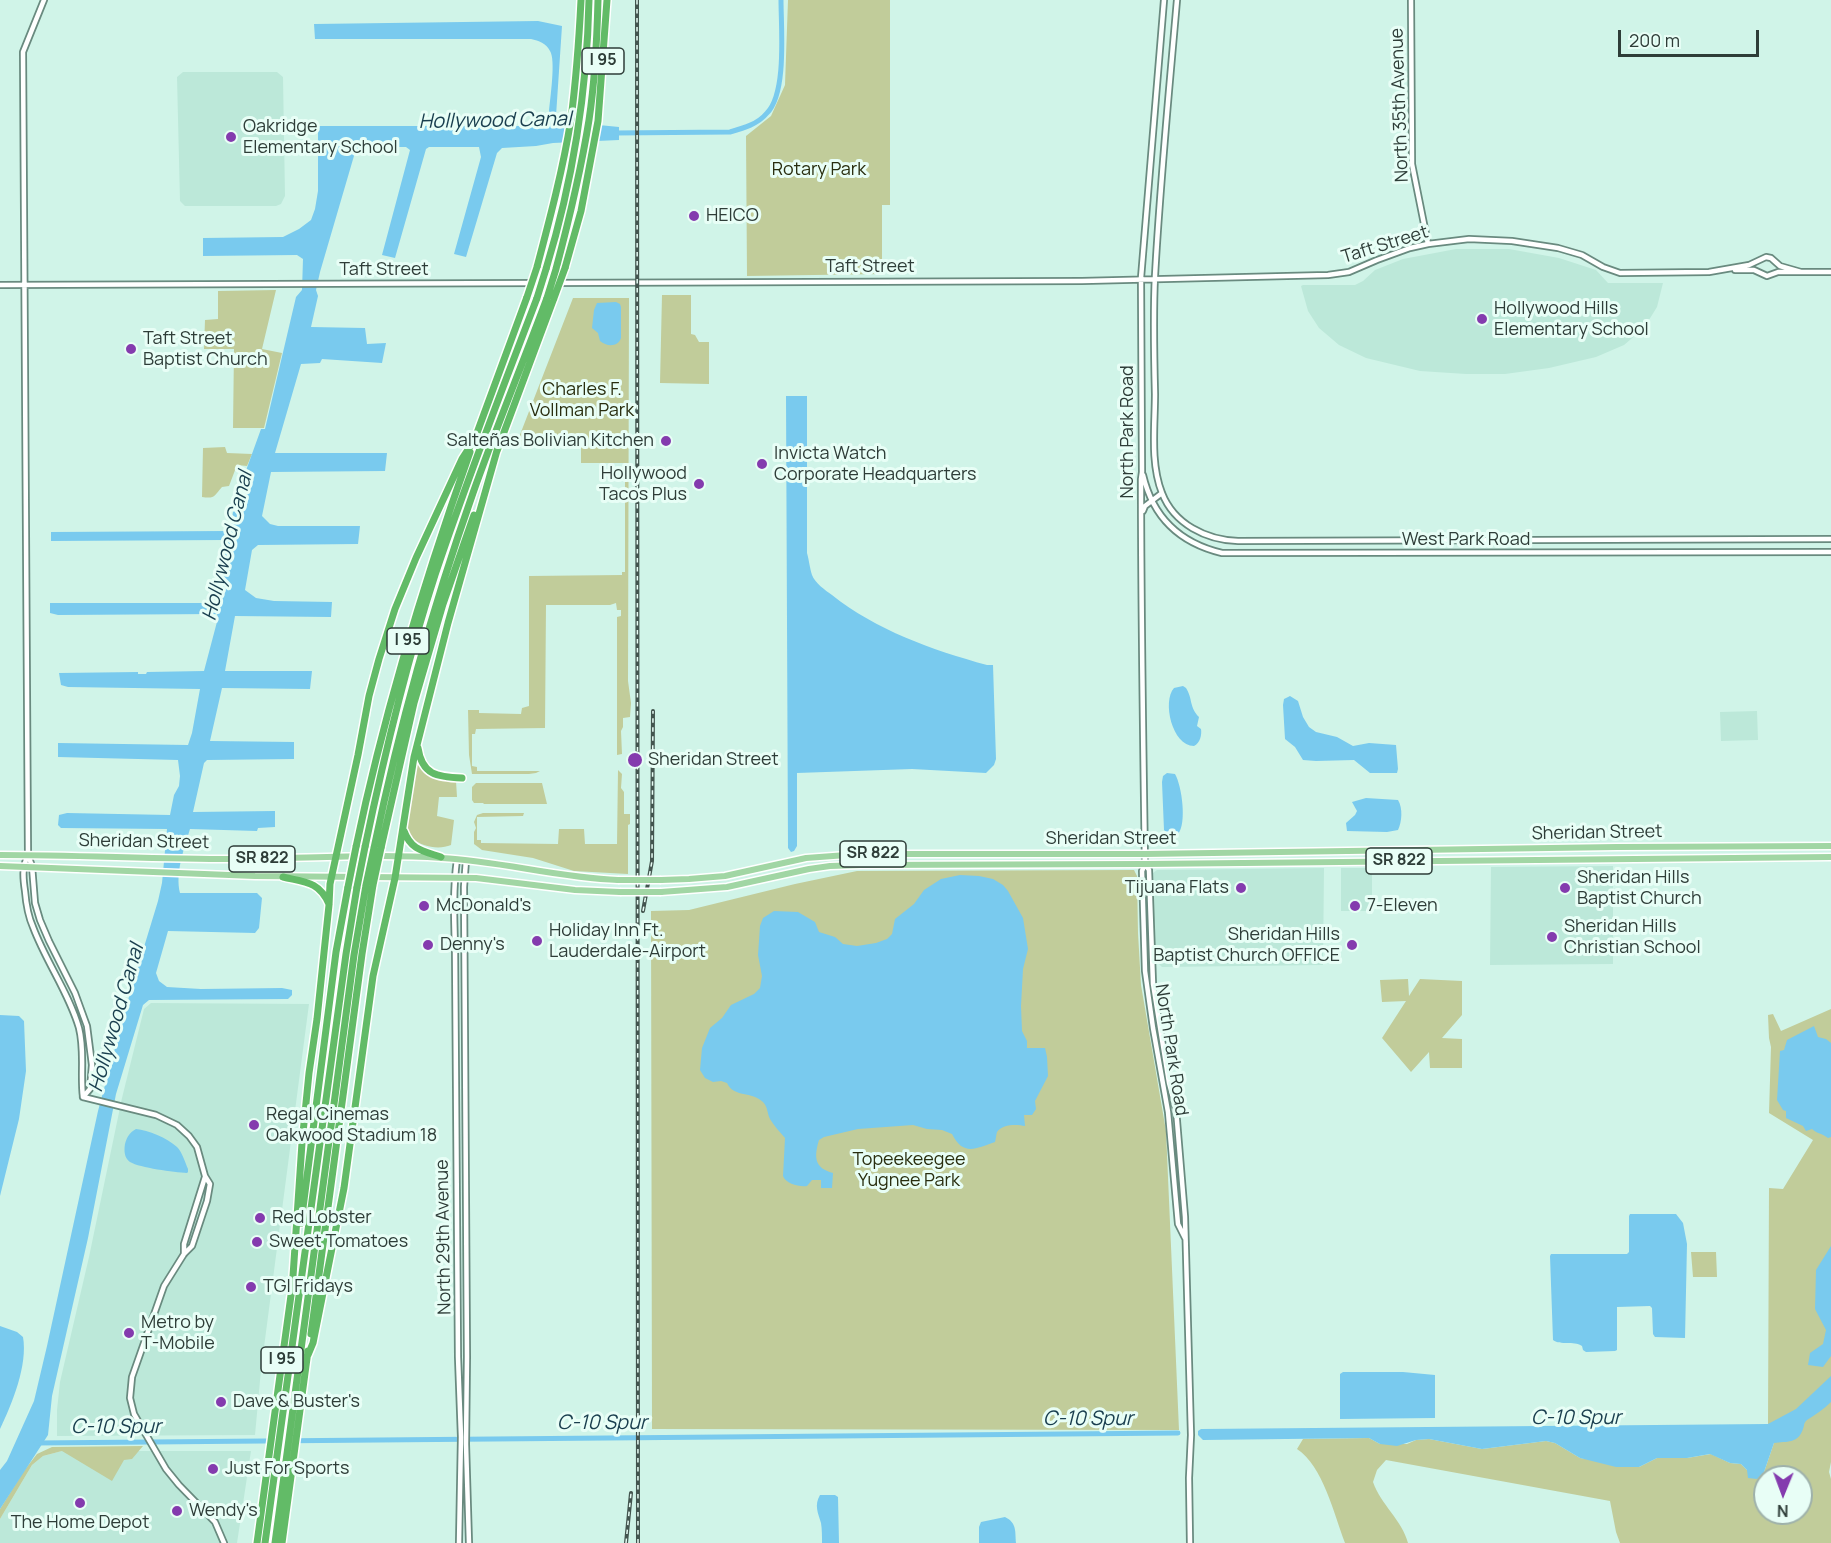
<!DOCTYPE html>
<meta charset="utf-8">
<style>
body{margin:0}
#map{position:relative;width:1831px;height:1543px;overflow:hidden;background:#d0f4e8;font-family:Manrope,sans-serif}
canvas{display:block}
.north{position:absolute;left:1753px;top:1465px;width:60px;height:60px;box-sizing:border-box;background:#e8fef6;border:2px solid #9eb1aa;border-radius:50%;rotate:181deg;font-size:16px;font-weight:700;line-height:24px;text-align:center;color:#2e3d38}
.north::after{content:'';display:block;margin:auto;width:21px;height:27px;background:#843bae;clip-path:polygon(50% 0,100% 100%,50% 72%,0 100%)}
.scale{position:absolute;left:1618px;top:30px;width:141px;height:27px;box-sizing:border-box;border:3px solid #2e3d38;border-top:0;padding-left:8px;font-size:18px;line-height:21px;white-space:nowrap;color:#2e3d38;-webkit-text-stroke:4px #e8fef6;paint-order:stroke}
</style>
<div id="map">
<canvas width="1831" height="1543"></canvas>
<div class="north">N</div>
<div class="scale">200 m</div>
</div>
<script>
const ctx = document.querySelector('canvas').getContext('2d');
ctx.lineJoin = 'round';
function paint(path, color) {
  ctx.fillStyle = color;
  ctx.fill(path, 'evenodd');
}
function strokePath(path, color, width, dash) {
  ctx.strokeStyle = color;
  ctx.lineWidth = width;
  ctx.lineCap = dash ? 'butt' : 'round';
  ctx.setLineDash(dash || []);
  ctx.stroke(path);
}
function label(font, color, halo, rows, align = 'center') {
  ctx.font = font + ' Manrope,sans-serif';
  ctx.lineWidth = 6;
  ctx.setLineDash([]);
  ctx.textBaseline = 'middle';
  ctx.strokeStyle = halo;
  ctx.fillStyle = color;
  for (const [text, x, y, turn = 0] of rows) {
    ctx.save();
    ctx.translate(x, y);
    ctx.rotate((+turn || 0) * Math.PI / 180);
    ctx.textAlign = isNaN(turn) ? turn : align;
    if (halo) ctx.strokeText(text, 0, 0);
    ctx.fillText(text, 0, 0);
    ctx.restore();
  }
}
paint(new Path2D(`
 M183 72H277L283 77 285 196 281 204 276 206H185L180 201 177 77Z
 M1456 249H1509L1559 258 1596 270 1608 283H1663L1657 307 1644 328 1624 345 1596 357 1549 368 1505 374H1466L1420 371 1366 358 1339 345 1319 328 1308 311 1301 286 1303 285H1355L1363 281 1375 270 1403 259Z
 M1757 711 1758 740 1721 741 1720 712Z
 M1613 866V964L1490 965 1491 867Z
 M1324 868 1323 965 1162 967 1155 960 1153 873 1157 870Z
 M1341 868H1372V911H1341Z
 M151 1003 309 1004 261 1370 255 1435 57 1436V1410L60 1382 89 1257 122 1098 144 1009Z
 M62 1451H251L237 1543H0V1519L32 1465 43 1456Z`), '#bce8d9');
paint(new Path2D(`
 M788 0H890V205H882V274L747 276 746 136 771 116 785 85Z
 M276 290 262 349 282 353 264 428H233L234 349H204L205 320 218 319V291Z
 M662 295H691V334L695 335 699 342H709V384L660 383Z
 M573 298H629L628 681 631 703 630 717 623 718V727L621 731 622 754 617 755V617L621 616V610H617L616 603 610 605H546L545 728 476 729 475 734H472V766L477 767V771H540L536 773 529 774H472L469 755 468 710H479V713L521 714 522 708 529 706V576L622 575V572H625V463H581V446L516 445Z
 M225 447 227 453 252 454 247 466 237 465 229 486 222 487C214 496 215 499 202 497L203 448Z
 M417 764C434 777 431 779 456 781L457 797H439L437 816 454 820 451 845C439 850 422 847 412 838L410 839 406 831Z
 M618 770 622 774 621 788 624 792V814H630V824L628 825V874L574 871 533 858 482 850 474 844V832L476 828 474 822 477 815 483 813H524L523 816 477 817V840H481V843L558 844 559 829H584L585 844H617Z
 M476 783H542L547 804H484L483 803H474L472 800V787Z
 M1134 870 1137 876 1138 933 1141 985 1166 1131 1179 1430 652 1429 651 911 689 910 795 884 857 871Z
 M1408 979 1409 996 1420 979 1462 981V1015L1442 1038 1462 1039V1068H1430L1429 1052 1411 1072 1382 1038 1406 1001 1382 1002 1380 980Z
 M1831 1009V1462L1829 1472 1831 1479V1543H1620L1616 1532 1610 1501 1386 1460 1377 1470 1373 1482C1381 1505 1402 1520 1408 1543H1345C1334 1514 1323 1466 1297 1449L1303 1439 1369 1438 1380 1444H1407L1416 1440 1429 1439 1482 1449 1546 1441 1555 1443 1580 1458 1639 1467 1657 1458H1687L1711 1454 1730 1463 1741 1464 1747 1470 1764 1472 1774 1443 1768 1424 1769 1188 1783 1189 1813 1140 1769 1113 1771 1047 1769 1038 1768 1015 1773 1014 1781 1031ZM1765 1477H1801V1513H1765Z
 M1691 1252H1716L1717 1277H1693Z
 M143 1446 132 1459 124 1460 112 1481 62 1451 43 1456 32 1465 0 1519V1509L23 1472 37 1454 52 1447Z`), '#c1cc9a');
paint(new Path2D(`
 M538 21 562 26 556 116 558 121 619 127V140L553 143 536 146 502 148 497 153 466 257 454 254 481 157 479 147H429L426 149 395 258 382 255 410 150 406 147H367L356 149 320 272 316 290 318 296 311 327 365 328 367 344 386 343 382 363 322 359 320 363 301 364 275 453H387L385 471 271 472 262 516 270 524 278 526H360L358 544 258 545 252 550 245 590 256 598 274 601 332 602 331 617 235 616 225 671H312L310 689 222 688 210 741 294 742V759L207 760 204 763 193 812 275 811V827L258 828 257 831 190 829C184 849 175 873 180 893H257L262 898 259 928 255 933 168 931 156 973 159 981 167 987 201 989 282 988 292 990V995L288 999 149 1000 143 1005 116 1094 88 1238 52 1396 48 1435 0 1509V1470L7 1461 34 1401 47 1346 98 1111 130 993 158 901 162 883 167 829 61 828 58 825 59 815 67 813 170 815 174 795 179 786 180 776 178 760 58 757V743L188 745 192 733 200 689 68 687 61 685 59 673 138 672V674H146L147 672 204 671 218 618 217 614 58 615 50 613V603H216L227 543 225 540 51 541V532L227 531 230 529 235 501 261 429H265L296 297 302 290 303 259 297 255 203 256V238L283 237 299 229 311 220 315 209 318 191V129L319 126H536L546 118 549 112C550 99 556 60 550 51 546 43 539 41 531 39H315L314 24Z
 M616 302 620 304 621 307V338C618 347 607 347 600 341L598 333 592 328 594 310 597 303Z
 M786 396H807V553C809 560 810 569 812 575 815 583 825 590 832 595 876 630 932 650 987 665H993L996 759 994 765 986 773 912 769 797 773V846L794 851 791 852 788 848Z
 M1183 686 1186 688C1193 699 1189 707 1199 717L1197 726 1201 729C1202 735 1200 743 1194 746 1172 746 1162 701 1174 688Z
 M1290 696 1298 701 1303 717 1309 727 1316 732 1337 737 1353 746 1369 743 1396 745 1398 769 1397 773H1370L1354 760 1316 761 1303 760 1295 747 1285 739 1283 705 1284 699Z
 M1167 773 1175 774C1182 786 1187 824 1178 834H1168L1164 830 1162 782 1163 776Z
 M1366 798 1398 800C1403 808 1402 822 1398 830L1387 832 1347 831 1346 823 1355 815 1357 811 1352 802Z
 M960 875 979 876 993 879 1003 885 1008 891 1023 918 1028 949 1023 969 1021 1006 1022 1031 1027 1041V1048H1045L1047 1057 1048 1076 1035 1101 1036 1109 1032 1115H1024L1025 1126C1017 1124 1002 1124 997 1132 996 1135 996 1139 995 1142 975 1149 963 1156 952 1134L942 1130 927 1129 913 1125 858 1129 824 1137 819 1140C814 1157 814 1168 833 1173L832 1188H821V1180H812L807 1186C799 1187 786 1184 783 1176L785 1138C780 1132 774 1126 770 1119 767 1113 768 1107 763 1102 752 1091 734 1098 727 1083L721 1081 713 1082 705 1078 700 1070 702 1048 710 1028 722 1018 731 1005 754 994 760 988 762 976 758 955 760 926 763 918 774 911 798 912 815 922 819 932 835 937 843 944 857 946 876 943 887 939 892 934 895 919 914 904 924 890 941 879Z
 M0 1015 19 1016 24 1021 26 1071 19 1119 0 1196Z
 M1814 1026 1818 1037 1826 1039 1831 1043V1137L1828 1138C1822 1133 1817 1134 1812 1129L1806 1131 1803 1126 1786 1118V1111L1783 1110 1777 1100 1780 1051 1784 1050 1787 1040Z
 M136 1129C148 1130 167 1138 177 1147 182 1152 185 1162 188 1169V1172L187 1173C174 1172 140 1168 130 1162 124 1158 124 1150 125 1144 127 1137 129 1133 136 1129Z
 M1630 1214H1676L1683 1223 1687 1244 1685 1338 1655 1337 1653 1334 1652 1308 1650 1306 1617 1307V1350L1615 1351 1586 1352 1583 1350 1582 1346C1573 1340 1561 1346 1553 1340L1550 1256 1551 1254H1627L1629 1252V1216Z
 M1831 1246V1356L1823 1367 1808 1365 1810 1353 1823 1344 1826 1330 1815 1309 1816 1270Z
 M0 1326 17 1332 23 1337C28 1365 12 1404 0 1429Z
 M1343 1372H1403L1435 1375V1418L1340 1419V1374Z
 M1831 1376V1402C1824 1409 1816 1414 1807 1420 1803 1424 1805 1424 1803 1429 1798 1444 1787 1441 1774 1443L1764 1472 1757 1479 1748 1478 1747 1470 1741 1464 1730 1463 1710 1454 1687 1458H1657L1639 1467H1616L1580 1458 1555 1443 1546 1441 1482 1449 1429 1439 1416 1440 1397 1446 1380 1444 1369 1438 1203 1440 1198 1435V1431L1201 1429 1768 1424 1796 1409Z
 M820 1495H835L838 1497 839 1543H822C822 1537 822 1529 821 1523 818 1513 814 1505 820 1495Z
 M1005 1517C1017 1523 1015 1531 1016 1543H979V1527L981 1522Z`), '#79caee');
strokePath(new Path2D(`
 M615 133 730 132C744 128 758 124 767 113 787 93 781 28 781 0
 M36 1443 1178 1433`), '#79caee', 5);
const minor = new Path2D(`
 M44 0 23 52 28 855 32 866 35 903 40 920 49 941 75 993 87 1026 92 1065 90 1089 83 1097
 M1164 0 1141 278 1142 472 1141 479C1141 607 1143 736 1145 864L1142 871 1145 971 1153 1028 1168 1112 1178 1224 1185 1238
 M1177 0C1169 92 1160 184 1155 276 1153 315 1154 355 1155 394 1155 426 1150 463 1162 493 1174 524 1206 540 1238 541L1831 539
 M1411 0 1412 164 1428 244
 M1735 270H1754L1767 276 1778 272H1831
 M0 285 1082 281 1328 275 1349 272 1377 260 1410 248 1428 244 1469 239 1512 241 1558 248 1582 255 1603 267 1620 273 1709 272 1749 265 1766 257 1771 258 1780 266 1801 272
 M1143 475C1153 518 1180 543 1222 553L1831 552
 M1143 511 1145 506 1162 493
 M28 855C22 867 23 878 25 891 26 903 28 916 33 927 46 962 69 993 79 1028 85 1052 80 1074 83 1097
 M457 859C453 889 454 917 455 947L458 1357 461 1437 459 1543
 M466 860 464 887 467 1357 466 1444 469 1543
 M1145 864 1149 870 1153 984 1169 1083 1176 1109 1185 1217 1191 1435 1189 1478 1190 1543
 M83 1097 156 1115 177 1125 189 1136 197 1147 205 1176 210 1184 207 1201 192 1246 184 1254 164 1286 132 1377 130 1398 134 1414 166 1469 179 1485 215 1522 224 1543
 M184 1254V1244L205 1177`);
const major = new Path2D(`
 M0 855C77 855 155 859 232 859 302 859 372 853 442 858 501 861 558 878 618 880
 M0 866 255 876 476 878 575 890 620 892
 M661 880 689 879 725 876 806 858 860 854H1145L1617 847 1831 846
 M661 892 727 887 809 869 830 866 861 865 1145 864 1831 857`);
const highway = new Path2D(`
 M537 267C550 218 563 169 571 119 576 80 579 40 581 0
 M565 268 581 211 598 121 607 0
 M546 269C573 181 587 92 589 0
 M556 269C569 220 581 170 589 120 595 80 597 40 598 0
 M474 441 527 297
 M497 451 554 298
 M418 748C422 775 437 777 462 778
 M404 831C411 850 423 851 441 857
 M356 847C384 712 424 582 470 452
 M365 847C384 756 406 664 435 575 466 482 502 390 537 298
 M374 848C399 728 432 609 473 493 496 428 523 363 547 298
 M381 848 414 703 443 604 474 515
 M283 877C304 882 319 881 329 904
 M301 1223 336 952 348 887
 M292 1291 302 1143 309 1073 317 1019 329 905 330 884 358 755 369 696 379 659 395 609 416 558 462 459 475 439
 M311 1334 362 954 373 885
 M308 1355 313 1343 344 1188 373 976 395 878 414 757 448 623 498 447
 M257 1543 292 1288
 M265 1543 346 954 357 887
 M275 1543 354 955 366 885
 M282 1543 308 1351`);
strokePath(minor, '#698a7f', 8);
strokePath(major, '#fff', 9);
strokePath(highway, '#fff', 10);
strokePath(minor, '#fff', 4.5);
strokePath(major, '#a1d6a4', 6);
strokePath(highway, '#62bb67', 7);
const rail = new Path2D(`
 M637 0 638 1543
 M643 911 652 861 653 711
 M626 1543 631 1493`);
strokePath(rail, '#43554f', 4);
strokePath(rail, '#e8fef6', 1.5, [4.5]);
const majorBridge = new Path2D(`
 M618 880H661
 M620 892H661`);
const highwayBridge = new Path2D(`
 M527 297 537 267
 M537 298 546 269
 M547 298 556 269
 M554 298 565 268
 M366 885 374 848
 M373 885 381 848
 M348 887 356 847
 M357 887 365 847`);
strokePath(majorBridge, '#fff', 9, []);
strokePath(highwayBridge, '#fff', 10, []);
strokePath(majorBridge, '#a1d6a4', 6);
strokePath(highwayBridge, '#62bb67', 7);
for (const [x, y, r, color] of [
 [231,137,6,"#843bae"],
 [694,216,6,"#843bae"],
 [1482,319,6,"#843bae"],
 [131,349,6,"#843bae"],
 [666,441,6,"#843bae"],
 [762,464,6,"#843bae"],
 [699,484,6,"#843bae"],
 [635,760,8,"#843bae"],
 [1241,888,6,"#843bae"],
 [1565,888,6,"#843bae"],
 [424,906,6,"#843bae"],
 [1355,906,6,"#843bae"],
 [1552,937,6,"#843bae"],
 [537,941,6,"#843bae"],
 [428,945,6,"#843bae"],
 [1352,945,6,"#843bae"],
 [254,1125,6,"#843bae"],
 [260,1218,6,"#843bae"],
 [257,1242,6,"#843bae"],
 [251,1287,6,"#843bae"],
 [129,1333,6,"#843bae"],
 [221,1402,6,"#843bae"],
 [213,1469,6,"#843bae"],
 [80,1503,6,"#843bae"],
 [177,1511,6,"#843bae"]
]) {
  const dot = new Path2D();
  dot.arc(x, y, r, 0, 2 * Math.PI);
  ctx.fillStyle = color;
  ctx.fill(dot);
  strokePath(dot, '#e8fef6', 2);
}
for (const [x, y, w] of [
 [603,61,42],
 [408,641,42],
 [873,854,66],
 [262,859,66],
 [1399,861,66],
 [282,1360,42]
]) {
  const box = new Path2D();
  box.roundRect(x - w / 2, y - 13, w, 26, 4.5);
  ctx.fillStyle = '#e8fef6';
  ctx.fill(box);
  strokePath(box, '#2e3d38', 1.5);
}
label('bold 16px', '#2e3d38', null, [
 ["I 95",603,61],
 ["I 95",408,641],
 ["SR 822",873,854],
 ["SR 822",262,859],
 ["SR 822",1399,861],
 ["I 95",282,1360]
]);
label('18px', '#2e3d38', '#e8fef6', [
 ["North 35th Avenue",1400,105,-92],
 ["Taft Street",1385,245,-17],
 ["Taft Street",870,267],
 ["Taft Street",384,270],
 ["North Park Road",1128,432,-90],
 ["West Park Road",1466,540],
 ["Sheridan Street",1597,833,-1],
 ["Sheridan Street",1111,839],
 ["Sheridan Street",144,842,1],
 ["North Park Road",1171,1050,81],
 ["North 29th Avenue",444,1237,-91]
]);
label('18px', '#2e3d38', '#e8fef6', [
 ["Oakridge",243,127],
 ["Elementary School",243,148],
 ["HEICO",706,216],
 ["Hollywood Hills",1494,309],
 ["Elementary School",1494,330],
 ["Taft Street",143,339],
 ["Baptist Church",143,360],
 ["Salteñas Bolivian Kitchen",654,441,"right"],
 ["Invicta Watch",774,454],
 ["Corporate Headquarters",774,475],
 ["Hollywood",687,474,"right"],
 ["Tacos Plus",687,495,"right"],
 ["Sheridan Street",648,760],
 ["Sheridan Hills",1577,878],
 ["Baptist Church",1577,899],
 ["Tijuana Flats",1229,888,"right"],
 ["McDonald's",436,906],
 ["7-Eleven",1367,906],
 ["Sheridan Hills",1564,927],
 ["Christian School",1564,948],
 ["Holiday Inn Ft.",549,931],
 ["Lauderdale-Airport",549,952],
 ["Sheridan Hills",1340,935,"right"],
 ["Baptist Church OFFICE",1340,956,"right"],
 ["Denny's",440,945],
 ["Regal Cinemas",266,1115],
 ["Oakwood Stadium 18",266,1136],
 ["Red Lobster",272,1218],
 ["Sweet Tomatoes",269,1242],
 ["TGI Fridays",263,1287],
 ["Metro by",141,1323],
 ["T-Mobile",141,1344],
 ["Dave & Buster's",233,1402],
 ["Just For Sports",225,1469],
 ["Wendy's",189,1511],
 ["The Home Depot",80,1523,"center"]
], 'left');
label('18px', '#292e0f', '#e8fef6', [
 ["Rotary Park",819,170],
 ["Charles F.",582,390],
 ["Vollman Park",582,411],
 ["Topeekeegee",909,1160],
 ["Yugnee Park",909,1181]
]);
label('italic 20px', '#193e4e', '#e8fef6', [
 ["Hollywood Canal",495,121,-1],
 ["Hollywood Canal",228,546,-76],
 ["Hollywood Canal",117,1018,-74],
 ["C-10 Spur",1576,1418],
 ["C-10 Spur",1088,1419],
 ["C-10 Spur",602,1423],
 ["C-10 Spur",116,1427]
]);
</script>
